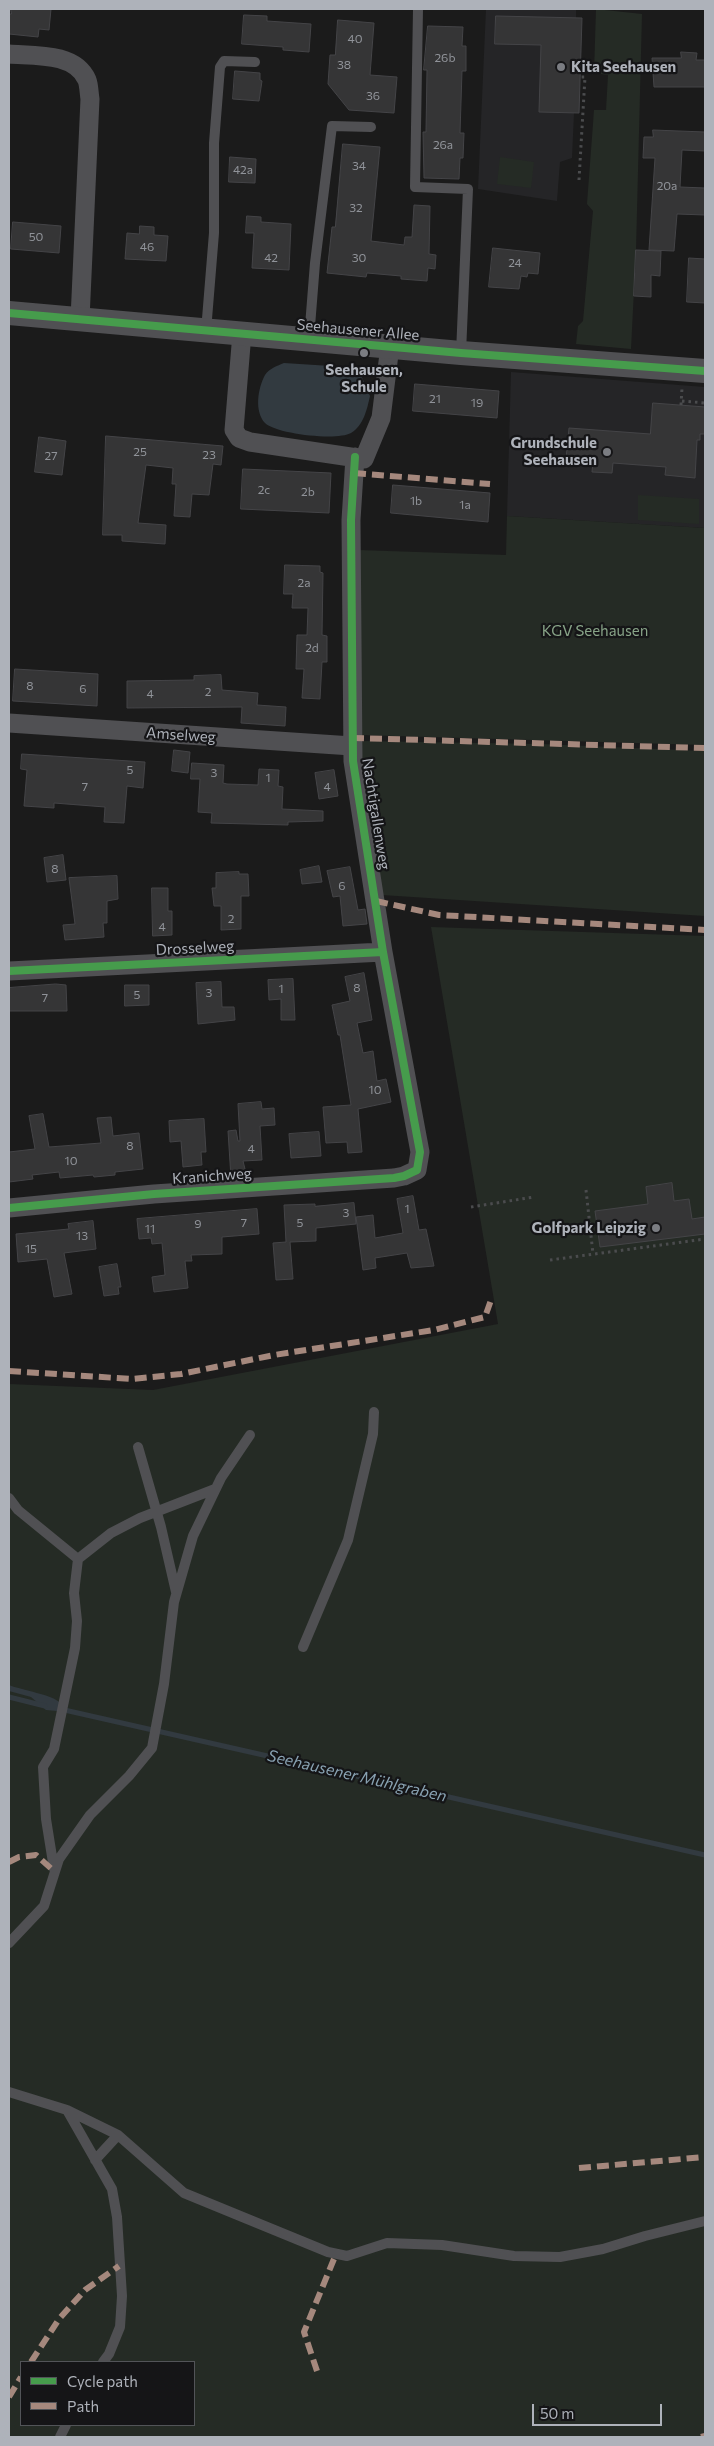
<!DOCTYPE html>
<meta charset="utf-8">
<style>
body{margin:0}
#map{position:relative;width:714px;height:2446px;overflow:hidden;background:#1b1b1b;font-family:Commissioner,sans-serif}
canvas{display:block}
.frame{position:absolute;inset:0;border:10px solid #aeb2ba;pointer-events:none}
.legend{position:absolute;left:20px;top:2361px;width:175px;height:65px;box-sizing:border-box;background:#151517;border:1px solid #525458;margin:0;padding:6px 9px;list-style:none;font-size:15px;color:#aeb2ba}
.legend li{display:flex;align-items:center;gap:10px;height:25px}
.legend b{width:25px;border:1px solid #525458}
.scale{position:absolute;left:532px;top:2404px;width:130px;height:22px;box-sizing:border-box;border:2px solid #aeb2ba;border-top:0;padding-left:6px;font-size:15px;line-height:18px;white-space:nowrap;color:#aeb2ba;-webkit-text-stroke:4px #151517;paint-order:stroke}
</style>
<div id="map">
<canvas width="714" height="2446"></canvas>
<div class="frame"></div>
<ul class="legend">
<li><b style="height:6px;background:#469c4c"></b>Cycle path</li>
<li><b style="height:6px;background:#a5887d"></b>Path</li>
</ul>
<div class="scale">50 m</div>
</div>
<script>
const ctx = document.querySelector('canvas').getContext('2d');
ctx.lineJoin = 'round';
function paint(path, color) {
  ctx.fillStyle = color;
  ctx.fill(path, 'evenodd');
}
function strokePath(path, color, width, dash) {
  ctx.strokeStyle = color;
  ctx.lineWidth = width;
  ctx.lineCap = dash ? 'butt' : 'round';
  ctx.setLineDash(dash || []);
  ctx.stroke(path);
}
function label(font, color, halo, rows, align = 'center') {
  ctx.font = font + ' Commissioner,sans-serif';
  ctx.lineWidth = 4.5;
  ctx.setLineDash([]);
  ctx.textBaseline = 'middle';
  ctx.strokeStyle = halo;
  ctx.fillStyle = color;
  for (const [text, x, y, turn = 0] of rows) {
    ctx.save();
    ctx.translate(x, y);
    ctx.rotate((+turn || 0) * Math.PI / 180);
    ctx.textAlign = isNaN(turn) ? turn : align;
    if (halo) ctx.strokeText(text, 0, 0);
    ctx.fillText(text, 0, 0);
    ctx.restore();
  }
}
paint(new Path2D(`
 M486 9H576V18H582L579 113H574L572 158 560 162 557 201 478 189Z
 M511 372 705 387V528L507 516Z`), '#252527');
paint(new Path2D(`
 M596 9 642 14 636 250 631 349 576 344 578 326 583 321 593 211 587 204 594 110H606L608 75 594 73Z
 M500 157 534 162 531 188 497 184Z
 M638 495 699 499V524L638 520Z
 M507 516 705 528V745L361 735 358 550 506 555Z
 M365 741 541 744 705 751V916L382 895 361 749V742Z
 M431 927 705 936V2437H9V1384L153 1390 498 1324ZM21 2362H194V2425H21Z`), '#252b25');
paint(new Path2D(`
 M284 363 346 367 361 375 370 396C367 409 364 425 351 433 337 441 276 434 265 423 254 411 258 388 265 375 270 368 277 366 284 363Z
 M9 1685C21 1690 54 1695 60 1703L57 1711 46 1710 31 1697 9 1691Z`), '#323a40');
strokePath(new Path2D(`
 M9 1697 45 1706
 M60 1709 705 1855`), '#323a40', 5);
const building = new Path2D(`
 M11 9H51L49 30 39 29 38 37 9 34V14H11Z
 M244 15 267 16V21L311 24 309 52 283 50V47L242 44Z
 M496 16 582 18 579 113 539 112 541 45 495 44Z
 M338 20 374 23 370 75 397 77 394 113 349 110 328 84 330 55H335Z
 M428 26 463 27 462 46H466V71H462L460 133H464L463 158H460L459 179 424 178 423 132H426L427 70H424Z
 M681 52 697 53 696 60H705V87H654L652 58H681Z
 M235 71 260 73V80L262 81 259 101 233 99Z
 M653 130 705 132V151L682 150 680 187 705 188V215L677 214 674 251 649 250 655 158H643L644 137H653Z
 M343 144 380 147 371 241 404 245 405 237H412L414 205 430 206 429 254 436 255 435 269 428 268 427 281 401 279V276L367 273 366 277 327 273 332 227H335Z
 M230 157 256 159 255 183 229 182Z
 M247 216 261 217V222L291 224 289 270 252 268 254 233H246Z
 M13 222 61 226 59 253 11 249Z
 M140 226 154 227V235L168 236 166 261 125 259 127 233 139 234Z
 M493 248 540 253 538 274 528 273 527 277 521 276 519 289 489 287Z
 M636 250 661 251 660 276 651 275V297L634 296Z
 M689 258 705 259V303L687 302Z
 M415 384 499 391 497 418 413 411Z
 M653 403 705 407V434H700V440H697L695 478 665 475 666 467 613 463 612 473 592 472 593 461 566 459 569 428 650 434Z
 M106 436 223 446 221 465 213 464 209 495 192 494 190 517 174 516 176 484H172L173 468 146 465 138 523 166 525 165 544 122 541V535H103Z
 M39 437 66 441 62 475 35 472Z
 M243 469 331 473 329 513 241 509Z
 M393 485 490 493 488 522 391 513Z
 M285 565 320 566V572L323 573 322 635 327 636V662H322L320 699 302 698 304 669H296L297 635H307L308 608H292L293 594H284Z
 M15 669 98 674 97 706 13 701Z
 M221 675 222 690 258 693 257 705 286 707 285 726 241 723 242 707 127 708V681L194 680V676Z
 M174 750 190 752 188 773 172 771Z
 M22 754 145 762 143 788 127 786 124 823 104 822 105 807 54 803V808L24 806 27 770 21 769Z
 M192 763 224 765 223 783 227 784 258 785 259 769 279 770 278 786 283 787 282 809 323 811V821L288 822V825L211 823 212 813 198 812 200 779H191Z
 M334 770 338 796 319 799 315 773Z
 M63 855 66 880 47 882 44 858Z
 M319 866 322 882 302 884 300 870Z
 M350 867 358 910 365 909 367 924 343 926 340 896 333 897 327 871Z
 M239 872V874H248L249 896H241V929L221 930V906H214L212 888H216V873Z
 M117 876 118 899 107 901V923H103L104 937 65 940 63 925 75 924 69 878Z
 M152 888H168V911H172V935L153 936Z
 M364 973 372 1020 357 1023 363 1053 373 1051 377 1081 386 1079 391 1102 358 1109 362 1152 348 1153 347 1142 326 1143 323 1107 351 1105 340 1035H338L332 1005 350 1001 345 977Z
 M293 979 295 1020H281V999L269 1000 268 980Z
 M221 982 222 1007H234L235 1020 198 1024 196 983Z
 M56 984 66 985 67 1011H9V988Z
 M125 985H149V1005L125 1006Z
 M261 1102 262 1109 274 1108 275 1125 260 1126 262 1160 243 1161 247 1177 231 1178 228 1131 236 1130 238 1141H240L238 1104Z
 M43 1114 49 1147 101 1143 97 1118 111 1117 113 1136 139 1133 143 1169 115 1172V1175L94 1177 93 1175 60 1178 59 1172 32 1175 33 1179 9 1182V1152L35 1149 29 1116Z
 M204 1119 206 1152H201L202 1165 183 1167 181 1141 170 1142 169 1121Z
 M319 1132 321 1156 291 1158 289 1134Z
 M672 1183 674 1201 689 1199 692 1219 705 1217V1234L600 1247 595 1211 648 1204 646 1187Z
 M413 1196 419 1230 426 1229 434 1266 411 1268 407 1253 375 1258 376 1268 363 1270 356 1217 373 1215 375 1238 403 1233 397 1199Z
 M354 1203 356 1224 316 1228V1241L290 1242 293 1279 276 1280 273 1243 286 1242 284 1205 315 1204V1206Z
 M257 1209 259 1234 222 1237V1254L191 1255 192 1261H185L188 1288 154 1292 152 1277 165 1275 162 1243 152 1244 151 1238 139 1239 137 1219Z
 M93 1221 96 1249 64 1253 72 1294 54 1297 47 1259 18 1262 16 1234 69 1229 68 1224Z
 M117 1264 121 1287H118L119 1294 104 1296 99 1267Z`);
paint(building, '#353536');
strokePath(building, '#444447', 1);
strokePath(new Path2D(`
 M579 180 585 77H580
 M682 401 705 403
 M681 405 682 388
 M586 1190 593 1254
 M471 1207 534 1197
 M550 1260 705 1239`), '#4b4c4e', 3, [2.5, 4]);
strokePath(new Path2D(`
 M418 9 415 187 468 189 461 353
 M206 331 214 233V143L220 67 224 61 255 62
 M309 339 315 263 332 126 371 127
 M138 1447 161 1527 176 1592
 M9 1498 18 1510 78 1559
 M303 1647 348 1540 373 1434 374 1412
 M54 1869 46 1819 43 1767 54 1749 75 1648 77 1621 74 1593 78 1559 111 1533 140 1518 215 1489
 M9 1943 44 1906 59 1859 90 1815 129 1776 152 1748 164 1684 174 1602 193 1536 221 1478 250 1435
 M9 2092 67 2110 118 2135 184 2193 328 2252 347 2256 387 2243 442 2245 514 2256 560 2257 603 2249 645 2236 705 2221
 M67 2110 112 2189 117 2217 122 2296 120 2327 109 2354 103 2362
 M95 2160 118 2135
 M60 2437 66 2425`), '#505053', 10);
strokePath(new Path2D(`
 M9 54C33 56 75 52 87 80 89 85 89 93 90 99L80 319
 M242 333 234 430 239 438 250 442 364 459 381 418 390 346
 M9 723 352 746
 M9 971 383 952
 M9 1208 154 1194 394 1178 404 1176 417 1170 420 1152 417 1136 383 952 353 761 351 520 355 457`), '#505053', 19);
strokePath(new Path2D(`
 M9 313 461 353 705 371`), '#505053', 24);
strokePath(new Path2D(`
 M354 473 490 484
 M352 738 705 748
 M376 901 439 915 705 930
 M9 1371 132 1379 181 1374 274 1355 434 1330 485 1317 491 1300
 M9 1862 19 1857 36 1855 55 1872
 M579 2168 705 2157
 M31 2362 59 2319 85 2290 119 2266
 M317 2371 304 2332 336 2254
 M9 2397 21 2377
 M701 2437 705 2436`), '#a5887d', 6, [12, 6]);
strokePath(new Path2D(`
 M9 313 461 353 705 371
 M9 971 383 952
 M9 1208 154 1194 394 1178 404 1176 417 1170 420 1152 417 1136 383 952 353 761 351 520 355 457`), '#469c4c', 8);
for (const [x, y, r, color] of [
 [561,67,5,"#7b7d82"],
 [364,353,5,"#7b7d82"],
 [607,452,5,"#7b7d82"],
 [656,1228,5,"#7b7d82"]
]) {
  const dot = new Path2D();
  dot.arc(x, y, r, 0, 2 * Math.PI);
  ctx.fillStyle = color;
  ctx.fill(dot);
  strokePath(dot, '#151517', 2);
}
label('12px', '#909399', null, [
 ["40",355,39],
 ["26b",445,58],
 ["38",344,65],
 ["36",373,96],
 ["26a",443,145],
 ["34",359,166],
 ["42a",243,170],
 ["20a",667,186],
 ["32",356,208],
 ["50",36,237],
 ["46",147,247],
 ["42",271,258],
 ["30",359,258],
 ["24",515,263],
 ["21",435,399],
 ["19",477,403],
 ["25",140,452],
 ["23",209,455],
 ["27",51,456],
 ["2c",264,490],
 ["2b",308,492],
 ["1b",416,501],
 ["1a",465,505],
 ["2a",304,583],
 ["2d",312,648],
 ["8",30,686],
 ["6",83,689],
 ["2",208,692],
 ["4",150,694],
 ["5",130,770],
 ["3",214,773],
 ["1",268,778],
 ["7",85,787],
 ["4",327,787],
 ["8",55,869],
 ["6",342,886],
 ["2",231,919],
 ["4",162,927],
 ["8",357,988],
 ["1",281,989],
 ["3",209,993],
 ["5",137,995],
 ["7",45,998],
 ["10",375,1090],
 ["8",130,1146],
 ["4",251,1149],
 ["10",71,1161],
 ["1",407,1209],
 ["3",346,1213],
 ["7",244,1223],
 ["5",300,1223],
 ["9",198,1224],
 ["11",150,1229],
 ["13",82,1236],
 ["15",31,1249]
]);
label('bold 15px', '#aeb2ba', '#151517', [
 ["Kita Seehausen",571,67,"left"],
 ["Seehausen,",364,370,"center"],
 ["Schule",364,387,"center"],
 ["Grundschule",597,443],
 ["Seehausen",597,460],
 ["Golfpark Leipzig",646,1228]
], 'right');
label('15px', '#aeb2ba', '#151517', [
 ["Seehausener Allee",358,330,5],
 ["Amselweg",181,735,4],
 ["Nachtigallenweg",376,814,81],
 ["Drosselweg",195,948,-3],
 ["Kranichweg",212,1176,-4]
]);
label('15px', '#87a387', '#151517', [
 ["KGV Seehausen",595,631]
]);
label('italic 16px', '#88a1b1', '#151517', [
 ["Seehausener Mühlgraben",357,1776,13]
]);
</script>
